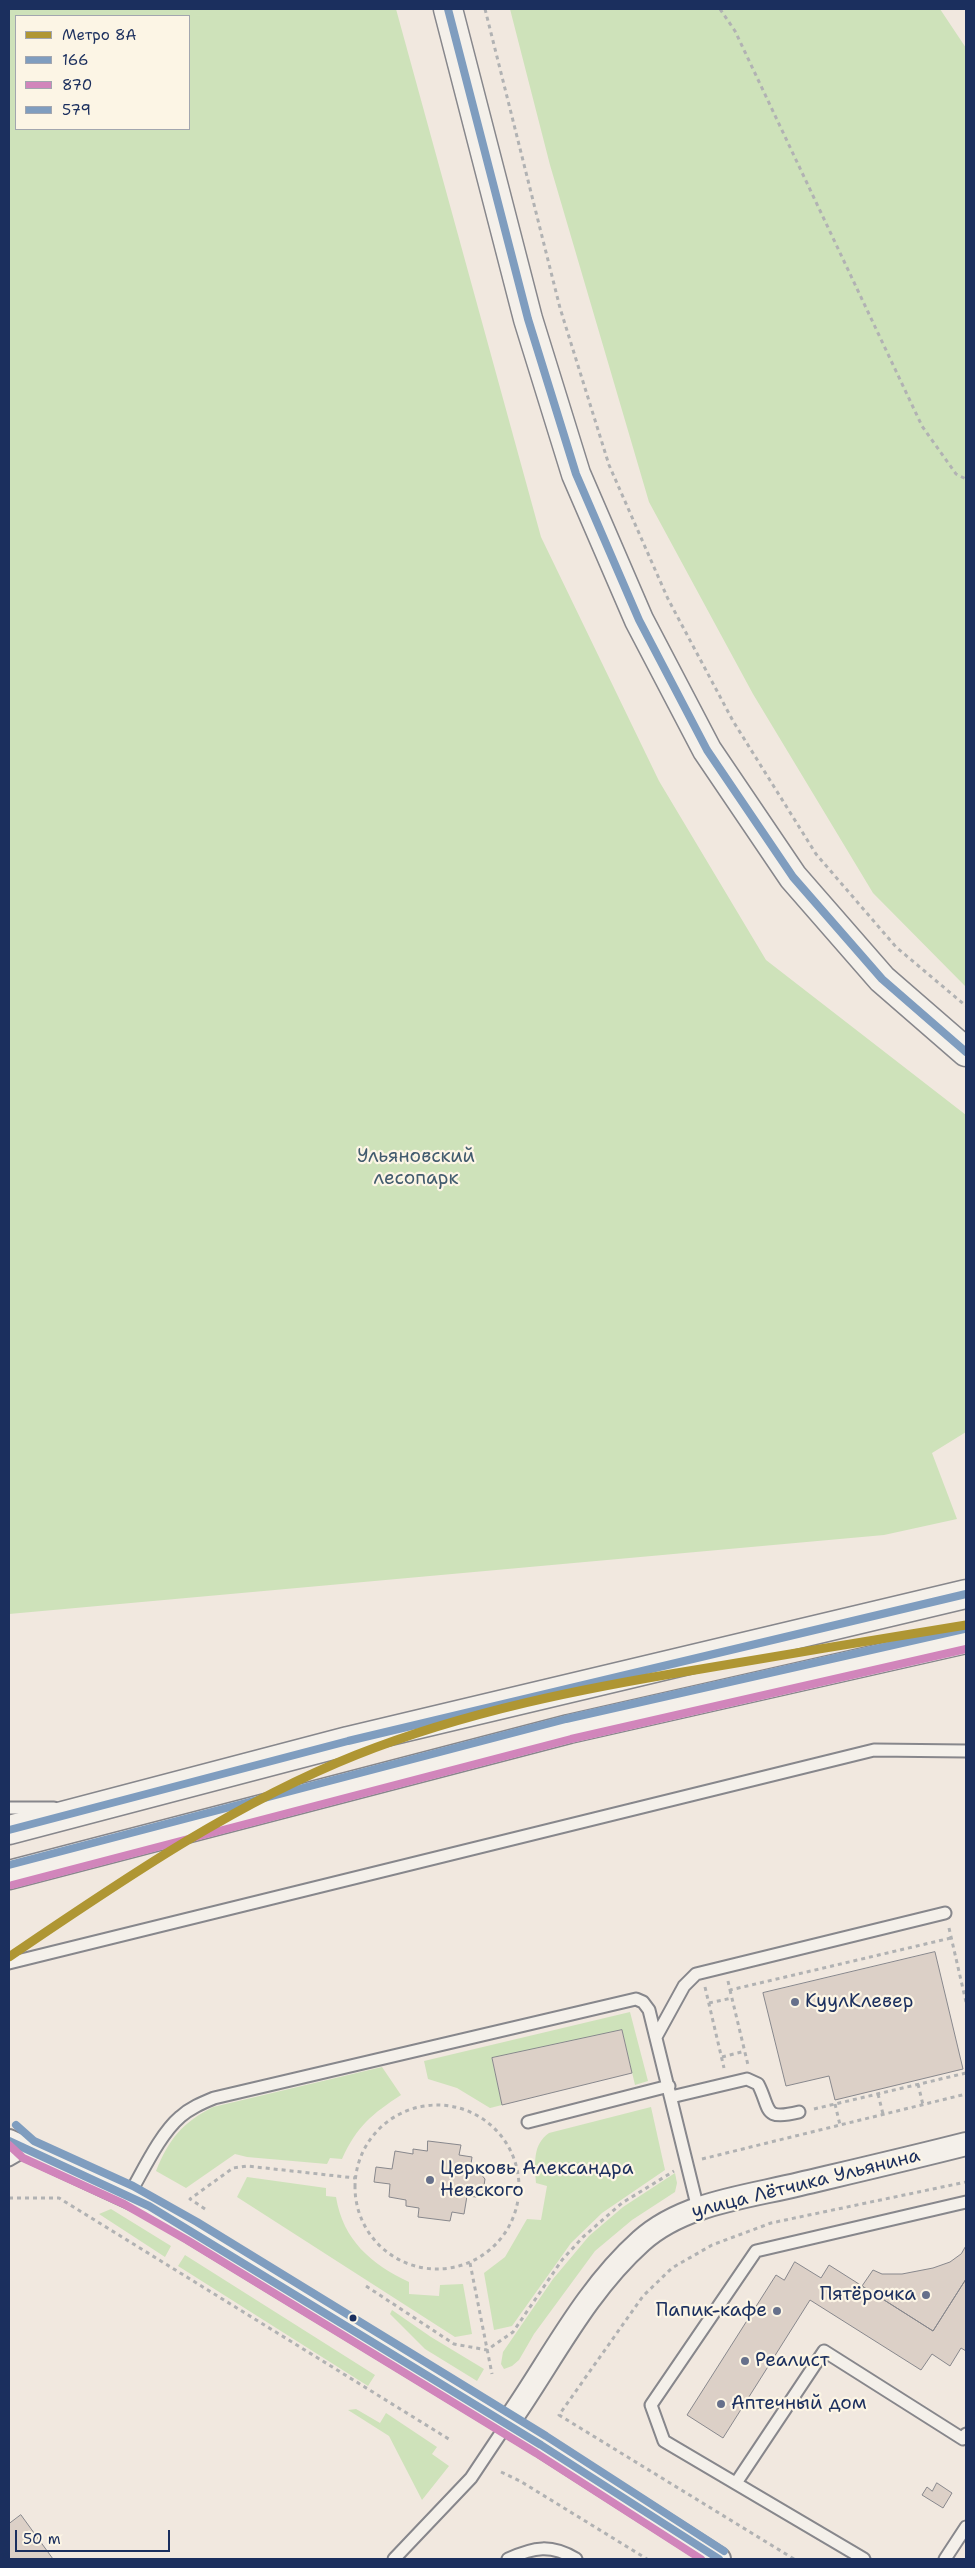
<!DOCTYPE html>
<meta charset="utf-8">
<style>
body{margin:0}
#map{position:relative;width:975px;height:2568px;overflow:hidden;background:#f1e8df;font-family:"Shantell Sans",sans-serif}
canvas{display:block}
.frame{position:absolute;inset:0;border:10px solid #1b2f5e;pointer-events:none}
.legend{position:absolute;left:15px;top:15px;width:175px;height:115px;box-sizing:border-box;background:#fcf5e5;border:1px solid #a2a6af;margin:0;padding:6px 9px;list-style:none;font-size:15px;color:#1b2f5e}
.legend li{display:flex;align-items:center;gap:10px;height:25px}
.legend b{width:25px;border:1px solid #a2a6af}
.scale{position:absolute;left:15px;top:2530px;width:155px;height:22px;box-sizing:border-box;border:2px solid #1b2f5e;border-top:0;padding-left:6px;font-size:15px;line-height:18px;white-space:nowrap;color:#1b2f5e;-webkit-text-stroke:4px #fcf5e5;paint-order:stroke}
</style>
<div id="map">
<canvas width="975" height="2568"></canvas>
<div class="frame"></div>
<ul class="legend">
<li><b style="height:6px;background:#af9633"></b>Метро 8А</li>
<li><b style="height:6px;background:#7f9dbf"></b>166</li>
<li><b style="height:6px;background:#d185bb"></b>870</li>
<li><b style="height:6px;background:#7f9dbf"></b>579</li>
</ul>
<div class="scale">50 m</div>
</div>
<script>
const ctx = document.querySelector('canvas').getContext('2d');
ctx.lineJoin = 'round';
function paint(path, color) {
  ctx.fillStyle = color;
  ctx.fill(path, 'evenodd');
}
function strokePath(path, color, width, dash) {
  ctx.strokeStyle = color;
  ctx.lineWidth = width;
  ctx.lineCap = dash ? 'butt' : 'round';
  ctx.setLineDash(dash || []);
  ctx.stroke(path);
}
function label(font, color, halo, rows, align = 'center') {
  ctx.font = font + ' "Shantell Sans",sans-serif';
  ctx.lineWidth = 4.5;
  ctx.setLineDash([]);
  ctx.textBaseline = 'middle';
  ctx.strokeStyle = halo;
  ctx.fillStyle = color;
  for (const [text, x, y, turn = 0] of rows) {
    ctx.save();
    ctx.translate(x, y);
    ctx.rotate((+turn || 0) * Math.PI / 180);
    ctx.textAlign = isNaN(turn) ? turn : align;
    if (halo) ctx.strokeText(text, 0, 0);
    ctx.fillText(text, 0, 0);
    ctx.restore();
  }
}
paint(new Path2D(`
 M9 9H396L541 537 659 781 766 960 966 1115V1432L932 1453 957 1519 884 1535 9 1614ZM16 16H189V129H16Z
 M510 9H940L966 48V987L873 893 753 694 649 502 550 165Z
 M630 2012 648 2081 635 2085 622 2030 492 2058 502 2105 490 2108 457 2088 428 2079 424 2061Z
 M382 2067 401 2095C372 2114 357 2126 342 2159L330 2158 327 2164 247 2157 235 2154 186 2188 156 2171C169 2139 182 2123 213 2107Z
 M651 2107 665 2170 602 2213 571 2243 512 2326 494 2330 484 2273 505 2257 527 2219 541 2220 547 2186 536 2183C535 2164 532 2145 549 2133Z
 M675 2173 677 2183 675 2192 632 2220 595 2251 534 2334 519 2360 512 2366 504 2369 501 2364 503 2352 553 2279 589 2236 623 2207Z
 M247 2177 326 2188V2196L336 2197C343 2240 371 2264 409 2282V2294L439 2296 440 2285 463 2284 472 2334 455 2337 237 2197Z
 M111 2209 171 2246 165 2257 99 2214Z
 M185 2255 375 2375 368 2386 178 2266Z
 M392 2310 431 2337 484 2369 477 2381 425 2349 390 2314Z
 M356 2409 380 2423 386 2413 437 2447 432 2454 449 2466 422 2500 389 2436 348 2410Z`), '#cee2ba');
const building = new Path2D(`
 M935 1952 963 2069 835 2100 829 2076 786 2086 763 1993Z
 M622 2030 632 2073 502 2105 492 2058Z
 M428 2141 461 2145 459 2155 472 2157 470 2171 479 2172 485 2179 483 2192 476 2197 467 2196 464 2214 452 2212 450 2221 418 2217 419 2208 406 2206V2200L389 2197 390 2184 374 2182 376 2167 392 2169 395 2151 413 2154V2149L427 2151Z
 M966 2246V2279L933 2331 862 2286 873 2270 882 2274H902L933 2268 950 2262 961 2254Z
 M795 2262 821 2278 829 2265 933 2331 966 2279V2351L961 2348 950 2366 932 2354 921 2370 810 2300 723 2438 687 2415 776 2275 784 2280Z
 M937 2483 952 2493 943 2508 922 2495 927 2487 932 2491Z
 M21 2515 53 2559H9V2524Z`);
paint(building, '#dcd0c7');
strokePath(building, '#87878c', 1);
const lane = new Path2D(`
 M9 1808H54
 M9 1963 874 1750 966 1751
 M656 2037 684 1986 696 1974 945 1913
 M671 2097 747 2079 758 2084C771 2109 762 2121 799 2112
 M528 2122 669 2086
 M9 2160 28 2149
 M129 2195C143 2171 160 2134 180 2117 190 2108 202 2103 214 2098L636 1999 643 2002 649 2010 698 2209
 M736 2483 824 2351 963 2439 966 2434
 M394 2559 471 2478 507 2424
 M508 2559C534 2547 551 2544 576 2559
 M864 2559 664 2441 651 2405 756 2251 966 2202
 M945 2559 966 2527`);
const street = new Path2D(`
 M9 2141 149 2206 541 2445 719 2559
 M507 2424C550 2363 584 2292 641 2241 683 2203 747 2197 800 2184 855 2171 911 2158 966 2144`);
const secondary = new Path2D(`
 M448 9 528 319 576 474 639 620 707 750 793 877 882 979 966 1052`);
const primary = new Path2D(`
 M9 1830 348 1741 966 1594
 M9 1875 569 1729 966 1639`);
strokePath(lane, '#87878c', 15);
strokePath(street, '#87878c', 26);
strokePath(secondary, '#87878c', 31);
strokePath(primary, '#87878c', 31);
strokePath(new Path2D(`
 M485 9 560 308 609 465 668 599 733 721 816 854 896 947 966 1006
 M720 9 735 31 922 426 956 474 966 479
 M949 1928 966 2002
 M728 1981 730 1990 951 1938
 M705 1987 724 2068
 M730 1990 748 2065
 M709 2003 732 1998
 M722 2057 745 2051
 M918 2084 923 2105
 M878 2094 883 2114
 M835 2104 840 2125
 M355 2187a82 82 0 1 1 164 0a82 82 0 1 1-164 0Z
 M814 2109 966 2073
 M702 2159 966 2094
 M9 2198H59L452 2441
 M205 2209 190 2199 233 2168 247 2166 355 2178
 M470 2263 492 2374
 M366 2286 454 2344 487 2350 513 2332 562 2260 583 2237 622 2203 674 2171
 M501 2472 520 2481 647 2559
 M794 2559 559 2415 643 2296 672 2268 712 2245 771 2223 966 2182`), '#b1b2b3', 3, [4, 4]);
strokePath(lane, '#f4f0ea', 11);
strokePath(street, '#f4f0ea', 22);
strokePath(secondary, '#f4f0ea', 28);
strokePath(primary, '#f4f0ea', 28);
strokePath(new Path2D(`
 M448 9 528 319 576 474 639 620 707 750 793 877 882 979 966 1052
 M9 1830 348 1741 966 1594
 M9 2141 149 2206 541 2445 719 2559`), '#7f9dbf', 8);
strokePath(new Path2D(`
 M12 1885 571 1739 966 1649
 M9 2145 23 2158 124 2204 187 2240 536 2453 701 2559`), '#d185bb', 8);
strokePath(new Path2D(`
 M9 1865 566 1719 964 1629
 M16 2125 34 2141 133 2186 197 2222 546 2436 724 2551`), '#7f9dbf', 8);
strokePath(new Path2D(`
 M9 1957C120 1882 231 1805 356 1755 467 1711 584 1688 701 1669 789 1654 878 1639 966 1625`), '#af9633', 9);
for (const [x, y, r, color] of [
 [795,2002,5,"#66708b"],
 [430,2180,5,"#66708b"],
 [926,2295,5,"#66708b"],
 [777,2311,5,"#66708b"],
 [353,2318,4.5,"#1b2f5e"],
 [745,2361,5,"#66708b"],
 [721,2404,5,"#66708b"]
]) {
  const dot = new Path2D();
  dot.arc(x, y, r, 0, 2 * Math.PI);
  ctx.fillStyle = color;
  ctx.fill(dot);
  strokePath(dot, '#fcf5e5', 2);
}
label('19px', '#415b6e', '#fcf5e5', [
 ["Ульяновский",416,1157],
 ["лесопарк",416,1179]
]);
label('19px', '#1b2f5e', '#fcf5e5', [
 ["КуулКлевер",805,2002],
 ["Церковь Александра",440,2169],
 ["Невского",440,2191],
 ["Пятёрочка",916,2295,"right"],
 ["Папик-кафе",767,2311,"right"],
 ["Реалист",755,2361],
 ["Аптечный дом",731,2404]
], 'left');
label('19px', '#1b2f5e', '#fcf5e5', [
 ["улица Лётчика Ульянина",806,2184,-14]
]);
</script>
